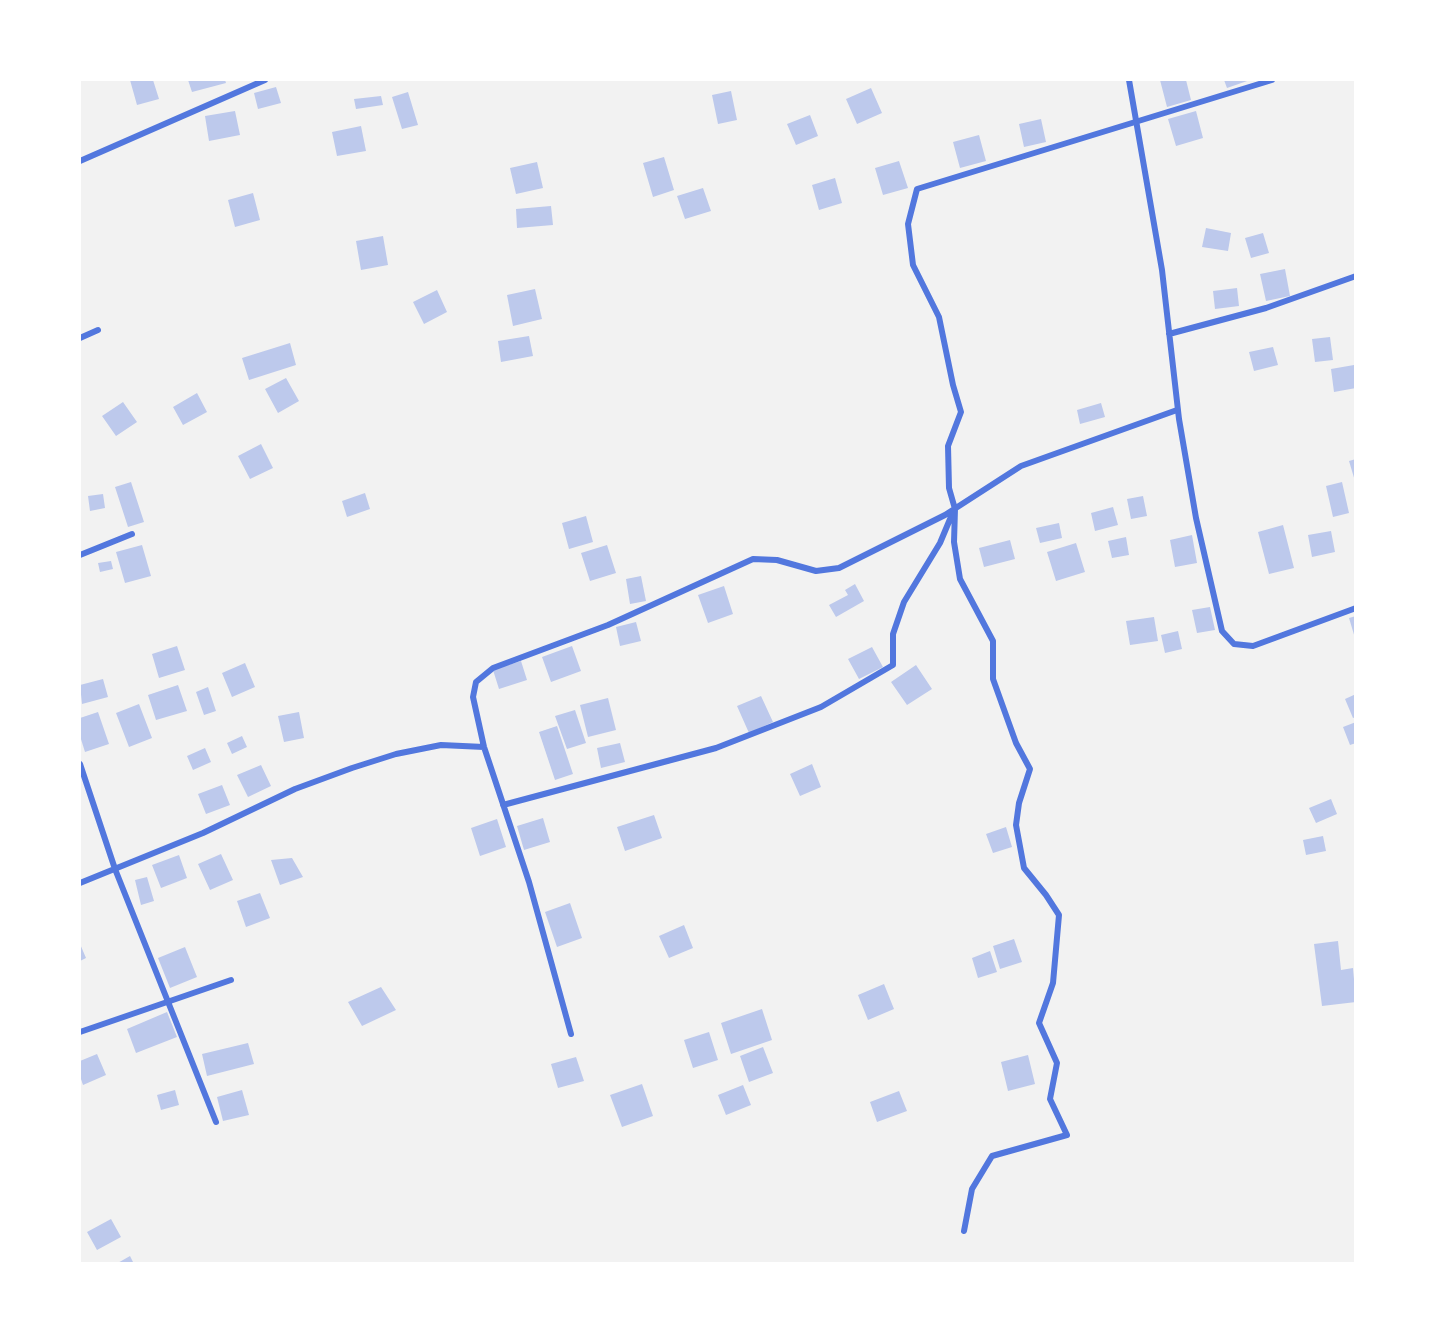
<!DOCTYPE html>
<style>
body{margin:0}
#map{position:relative;width:1435px;height:1343px;overflow:hidden;background:#f2f2f2;font-family:Roboto,sans-serif}
canvas{display:block}
.frame{position:absolute;inset:0;border:81px solid #fff;pointer-events:none}
</style>
<div id="map">
<canvas width="1435" height="1343"></canvas>
<div class="frame"></div>
</div>
<script>
const ctx = document.querySelector('canvas').getContext('2d');
ctx.lineJoin = 'round';
function paint(path, color) {
  ctx.fillStyle = color;
  ctx.fill(path, 'evenodd');
}
function strokePath(path, color, width, dash) {
  ctx.strokeStyle = color;
  ctx.lineWidth = width;
  ctx.lineCap = dash ? 'butt' : 'round';
  ctx.setLineDash(dash || []);
  ctx.stroke(path);
}
paint(new Path2D(`
 M130 80H153L159 99 137 105Z
 M188 80H225L226 83 192 92Z
 M1160 80H1186L1191 100 1167 107Z
 M1224 80H1250L1227 88Z
 M276 87 281 103 258 109 254 93Z
 M871 88 882 113 857 124 846 99Z
 M731 91 737 120 718 124 712 95Z
 M408 92 418 125 402 129 392 97Z
 M381 96 383 105 356 109 354 99Z
 M235 111 240 135 209 141 205 116Z
 M1196 111 1203 138 1176 146 1168 119Z
 M810 115 818 136 796 145 787 124Z
 M1041 119 1046 142 1024 147 1019 124Z
 M361 126 366 151 337 156 332 132Z
 M979 135 986 161 960 168 953 142Z
 M664 157 674 190 653 197 643 163Z
 M899 161 908 188 883 195 875 168Z
 M537 162 543 188 516 194 510 168Z
 M835 178 842 203 819 210 812 185Z
 M703 188 711 211 685 219 677 196Z
 M253 193 260 220 235 227 228 200Z
 M551 206 553 225 517 228 516 209Z
 M1206 228 1231 233 1228 251 1202 247Z
 M1263 233 1269 253 1251 258 1245 238Z
 M383 236 388 265 361 270 356 241Z
 M1285 269 1290 296 1266 301 1260 274Z
 M1237 288 1239 306 1215 309 1213 291Z
 M535 289 542 319 513 326 507 295Z
 M437 290 447 312 424 324 413 302Z
 M529 336 533 356 501 362 498 341Z
 M1330 337 1333 360 1315 362 1312 339Z
 M290 343 296 365 249 380 242 358Z
 M1273 347 1278 365 1254 371 1249 352Z
 M1354 365 1356 388 1334 392 1331 369Z
 M286 378 299 401 278 413 265 389Z
 M197 393 207 412 183 425 173 407Z
 M123 402 137 422 116 436 102 416Z
 M1101 403 1105 417 1080 424 1077 410Z
 M261 444 273 468 250 479 238 456Z
 M1356 459V481H1355L1349 461Z
 M131 482 144 522 128 527 115 487Z
 M1342 482 1349 513 1333 517 1326 486Z
 M365 493 370 509 347 517 342 501Z
 M103 494 105 508 90 511 88 496Z
 M1143 496 1147 516 1131 519 1127 499Z
 M1113 507 1118 525 1095 531 1091 513Z
 M586 516 593 542 569 549 562 523Z
 M1059 523 1062 538 1040 543 1036 528Z
 M1283 525 1294 568 1269 574 1258 532Z
 M1331 531 1335 552 1312 557 1308 535Z
 M1192 535 1197 563 1175 567 1170 540Z
 M1126 537 1129 555 1112 558 1108 541Z
 M1010 540 1015 559 984 567 979 548Z
 M1076 543 1085 572 1056 581 1047 552Z
 M142 545 151 576 125 583 116 552Z
 M607 545 616 573 590 581 581 553Z
 M111 561 113 569 100 572 98 563Z
 M641 576 646 601 630 604 626 579Z
 M855 584 864 601 836 617 829 605 848 595 845 590Z
 M724 586 733 614 708 623 698 595Z
 M1210 607 1215 630 1197 633 1192 610Z
 M1356 616V638H1355L1349 618Z
 M1154 617 1158 641 1130 645 1126 621Z
 M636 622 641 641 620 646 616 627Z
 M1178 631 1182 649 1165 653 1161 635Z
 M177 646 185 670 159 678 152 654Z
 M572 646 581 671 551 682 542 657Z
 M872 647 883 667 859 679 848 659Z
 M521 661 527 680 499 689 493 670Z
 M245 663 255 687 232 697 222 673Z
 M916 665 932 689 907 705 891 682Z
 M103 679 108 697 82 704 80 685Z
 M178 685 187 711 156 720 148 695Z
 M208 687 216 711 204 715 196 692Z
 M1356 694V717L1353 718 1345 699Z
 M761 696 773 722 749 733 737 706Z
 M608 698 616 730 588 737 580 705Z
 M139 704 152 738 129 747 116 713Z
 M575 710 586 743 567 749 555 716Z
 M98 712 109 744 85 752 80 736V718Z
 M299 712 304 738 284 742 278 716Z
 M1356 722V743L1350 745 1343 727Z
 M557 726 573 774 555 780 539 732Z
 M242 736 247 747 232 754 227 743Z
 M620 743 625 762 601 768 597 748Z
 M205 748 211 762 193 770 187 756Z
 M812 764 821 787 800 796 790 774Z
 M261 765 271 786 248 797 237 775Z
 M222 785 230 805 206 814 198 794Z
 M1331 799 1337 814 1316 823 1309 808Z
 M654 815 662 838 625 851 617 827Z
 M543 818 550 842 524 850 517 826Z
 M497 819 506 847 480 856 471 828Z
 M1006 827 1012 847 993 853 986 834Z
 M1323 836 1326 851 1306 855 1303 840Z
 M221 854 233 880 210 890 198 864Z
 M179 855 187 878 161 888 152 865Z
 M292 858 303 877 280 885 271 860Z
 M147 877 154 901 141 905 135 880Z
 M260 893 270 918 246 927 237 901Z
 M570 903 582 938 557 947 545 912Z
 M684 925 693 948 669 958 659 936Z
 M1014 939 1022 962 1000 969 993 946Z
 M1338 941 1341 970 1353 968 1356 1002 1322 1006 1314 944Z
 M80 944 86 958 80 961Z
 M185 947 197 977 170 988 158 958Z
 M990 951 997 972 978 978 972 958Z
 M884 984 894 1009 868 1020 858 995Z
 M381 987 396 1010 362 1026 348 1002Z
 M762 1009 772 1040 731 1054 721 1023Z
 M167 1012 177 1037 136 1053 127 1029Z
 M709 1032 718 1060 693 1068 684 1040Z
 M248 1043 254 1064 207 1076 202 1054Z
 M763 1047 773 1073 749 1082 740 1056Z
 M97 1054 106 1075 83 1085 80 1076V1061Z
 M1028 1055 1035 1084 1008 1091 1001 1062Z
 M576 1057 584 1081 558 1088 551 1064Z
 M642 1084 653 1116 622 1127 610 1095Z
 M743 1085 751 1105 726 1115 718 1095Z
 M175 1090 179 1105 161 1110 157 1095Z
 M242 1090 249 1115 223 1121 217 1097Z
 M899 1091 907 1111 877 1122 870 1102Z
 M111 1219 121 1237 97 1250 87 1232Z
 M130 1256 134 1264H116Z`), '#bdc9ec');
strokePath(new Path2D(`
 M1129 80 1162 270 1179 419 1196 518 1222 631 1234 644 1253 646 1356 608
 M80 161 265 80
 M1169 334 1266 308 1356 276
 M80 338 98 330
 M80 555 132 534
 M80 764 115 869 216 1122
 M503 805 716 748 821 707 893 665V634L904 602 940 543 953 512
 M80 883 203 833 295 789 352 768 396 754 441 745 484 747
 M80 1032 231 980
 M571 1034 529 882 484 747 473 697 476 682 493 668 608 625 753 559 777 560 816 571 839 568 945 515 1021 466 1177 410
 M964 1231 972 1189 992 1156 1067 1135 1050 1099 1057 1063 1039 1023 1053 983 1059 915 1046 895 1024 868 1016 825 1019 803 1030 769 1016 743 993 679V641L960 579 954 542 955 509 949 488 948 446 961 412 953 385 939 317 913 265 908 224 917 189 1272 80`), '#5277de', 6);
</script>
